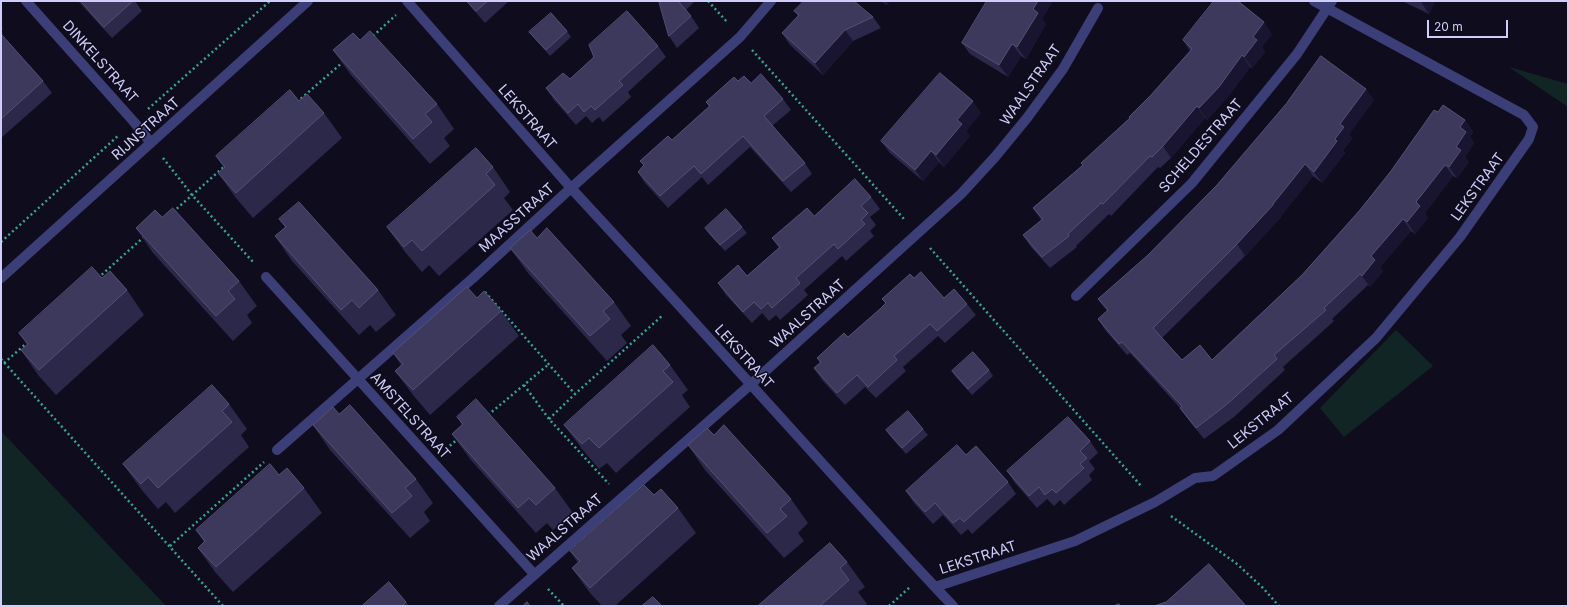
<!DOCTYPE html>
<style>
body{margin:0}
#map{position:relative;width:1569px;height:607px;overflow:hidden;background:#0f0d1d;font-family:Inter,sans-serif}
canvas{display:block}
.frame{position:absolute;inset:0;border:2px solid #cfcefb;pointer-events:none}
.scale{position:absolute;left:1427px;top:20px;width:81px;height:18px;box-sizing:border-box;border:2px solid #cfcefb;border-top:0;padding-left:5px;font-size:12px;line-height:14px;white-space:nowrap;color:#cfcefb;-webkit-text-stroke:3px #0f0d1d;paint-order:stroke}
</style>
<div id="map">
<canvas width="1569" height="607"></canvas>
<div class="frame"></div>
<div class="scale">20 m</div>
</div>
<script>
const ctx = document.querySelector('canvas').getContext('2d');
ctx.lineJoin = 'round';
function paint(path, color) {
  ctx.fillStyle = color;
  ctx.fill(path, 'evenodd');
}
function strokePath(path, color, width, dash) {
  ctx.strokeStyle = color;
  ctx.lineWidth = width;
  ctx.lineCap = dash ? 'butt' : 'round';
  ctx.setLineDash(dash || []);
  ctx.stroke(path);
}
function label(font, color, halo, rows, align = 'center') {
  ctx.font = font + ' Inter,sans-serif';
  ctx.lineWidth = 3;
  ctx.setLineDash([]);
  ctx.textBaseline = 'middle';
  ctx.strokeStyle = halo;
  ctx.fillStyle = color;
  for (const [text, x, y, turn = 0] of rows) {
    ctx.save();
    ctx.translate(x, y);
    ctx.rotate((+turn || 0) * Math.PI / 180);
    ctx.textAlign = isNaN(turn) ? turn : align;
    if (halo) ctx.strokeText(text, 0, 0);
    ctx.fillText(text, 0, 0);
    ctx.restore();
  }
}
paint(new Path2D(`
 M1509 67 1568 84V107Z
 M1396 330 1433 366 1344 437 1320 408Z
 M1 431 166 606H1Z`), '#112624');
strokePath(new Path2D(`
 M708 1 728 23
 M373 36 396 15
 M752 50 904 219
 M297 102 343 62
 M148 109 270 1
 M163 158 192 195 254 263
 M173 212 226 165
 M1 242 119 135
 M930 248 1142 487
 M98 278 145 236
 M485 292 575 394
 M1 359 223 606
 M4 363 28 342
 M524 385 549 419 609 484
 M488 415 549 364
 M549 419 575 394 663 315
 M446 449 459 438
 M1171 516 1237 564 1263 588 1279 606
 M170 546 264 462
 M548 589 564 606
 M889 606 910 587`), '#37a596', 2.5, [2, 3]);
strokePath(new Path2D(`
 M26 1 134 122 151 143
 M407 1 571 188 677 303 909 559 935 587 1075 541 1155 502 1195 478 1213 476 1278 430 1376 338 1460 237 1529 139 1533 127 1524 115 1314 1
 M266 277 534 574
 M1 278 308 1
 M1076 296 1192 183 1297 54 1332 1
 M277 450 473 278 571 188 740 37 771 1
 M935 587 953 606
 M499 606 750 385 961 194 995 157 1027 118 1063 69 1098 8`), '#3c3e78', 10);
paint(new Path2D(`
 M78 1H135L142 11 112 38Z
 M466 1H509L485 23Z
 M659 1H693L694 2 686 10 691 16 699 28 677 48 669 36Z
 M881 1H890L887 5Z
 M987 1H1053L1042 19 1046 24 1026 59 1021 56 1008 77 970 54 962 43Z
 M1402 1H1435L1429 14Z
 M794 11 873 17 881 28 853 41 823 75 790 45 782 33 798 16Z
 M1 26 3 29 1 31 3 34 2 35 43 81 52 93 1 138Z
 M567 31 571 37 550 56 534 38 529 32Z
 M1272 34 1262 47 1265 52 1252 68 1250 67 1227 98 1207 120 1205 118 1171 158 1160 168 1158 167 1111 216 1109 214 1076 246 1077 247 1050 268 1031 247 1023 235 1041 220 1033 208 1083 165 1081 163 1130 118 1151 95 1190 51 1183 40Z
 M360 40 437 104 454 129 444 138 450 146 430 164 351 75 333 50Z
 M658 46 666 57 628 92 631 97 603 122 599 117 592 123 586 116 576 125 554 100 546 88Z
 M738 81 751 83 783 99 791 110 772 126 805 163 812 174 791 192 750 147 708 185 702 177 668 208 645 183 638 172 644 166 640 161 672 140 709 107 706 102Z
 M1374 100 1349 134 1352 139 1343 150 1345 153 1322 183 1313 176 1281 216V217L1245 256 1162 338 1182 360H1212L1302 275 1360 210 1438 112 1465 120 1473 132 1470 137 1474 143 1465 157 1469 162 1457 178 1453 176 1425 213 1428 218 1415 234 1411 231 1380 267 1383 271 1370 287 1368 285 1332 319 1334 321 1283 367 1285 370 1234 417 1204 439 1188 419 1180 408 1130 353 1127 355 1106 331 1098 319 1107 311 1098 299Z
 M299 101 324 113 342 138 253 218 236 198 218 173 224 168 216 156Z
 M981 113 966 131 970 136 944 167 939 162 923 181 890 153 881 141Z
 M493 167 510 192 504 198 513 210 439 276 429 265 422 272 405 252 387 227Z
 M871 197 880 209 870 217 876 225 870 231 874 236 846 261 842 256 804 290 808 295 780 320 776 315 769 321 762 313 752 323 726 295 718 283 747 276 779 248 772 238 814 216Z
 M162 217 239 281 257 306 247 315 252 323 233 341 153 253 136 228Z
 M279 219 378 290 396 315 376 332 370 325 359 335 292 261 275 236 285 227Z
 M742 227 747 233 725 251 709 234 705 228Z
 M537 238 614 302 631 326 621 335 627 343 607 361 528 273 510 248Z
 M102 278 127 290 144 315 56 395 38 375 21 350 27 345 19 333Z
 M914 278 944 298 967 304 976 315 945 343 938 336 903 367 906 371 876 398 865 387 845 405 822 380 814 368 820 363 817 358 848 337 886 304 882 299Z
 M477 298 501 311 519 336 430 415 413 395 395 371 401 365 393 353Z
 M670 365 688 390 682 395 690 407 616 473 607 463 599 469 582 449 564 425Z
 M989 370 993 376 972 395 956 377 952 371Z
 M229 404 247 429 241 435 249 447 175 513 166 502 158 509 141 489 123 464Z
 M339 414 416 479 433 503 424 512 430 521 410 538 330 450 313 425Z
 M457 417 555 488 573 513 553 530 547 523 536 533 470 459 452 434 462 425Z
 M923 429 928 435 906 454 890 436 886 430Z
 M714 435 791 499 808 523 798 533 804 541 784 558 705 470 688 445Z
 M1090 441 1098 453 1089 461 1095 469 1089 475 1092 480 1064 505 1060 500 1054 506 1047 499 1037 508 1015 483 1007 471Z
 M966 455 1008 482 1016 494 972 534 968 529 961 535 943 515 933 524 914 503 906 491Z
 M279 475 304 488 322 513 233 592 215 572 198 548 204 542 196 530Z
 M654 495 678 508 696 533 615 606H602L590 593 572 568 578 563 570 551Z
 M847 562 865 587 858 592 867 604 865 606H758Z
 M406 602 409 606H362Z`), '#2b2849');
paint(new Path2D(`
 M884 1H890L887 5Z
 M1038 1H1053L1042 19 1046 24 1026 59 1017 47 1033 9Z
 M1422 1H1435L1429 14 1421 2Z
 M1264 22 1272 34 1262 47 1265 52 1252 68 1244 57 1253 37Z
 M845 30 853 41 823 75 815 63Z
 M1012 44 1021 56 1008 77 999 65Z
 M1242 55 1250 67 1227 98 1207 120 1199 108Z
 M1366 89 1374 100 1349 134 1352 139 1343 150 1345 153 1322 183 1314 172 1335 139 1340 124Z
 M973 101 981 113 966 131 970 136 944 167 936 155 957 120Z
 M1197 106 1205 118 1171 158 1163 146Z
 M1465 120 1473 132 1470 137 1474 143 1465 157 1469 162 1457 178 1449 167 1456 147 1460 127Z
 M931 151 939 162 923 181 915 170Z
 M1305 164 1313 176 1281 216V217L1245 256 1237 244 1273 204Z
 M1445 165 1453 176 1425 213 1428 218 1415 234 1407 222 1416 202Z
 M1403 219 1411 231 1380 267 1383 271 1370 287 1362 276 1371 256Z`), '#191530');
const building = new Path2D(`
 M81 1H133L104 27Z
 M467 1H488L476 11Z
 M659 1H678L691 16 669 36Z
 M804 1H854L873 17 845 30 815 63 782 33 799 15 794 11Z
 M987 1H1038L1033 9 1038 13 1017 47 1012 44 999 65 962 43Z
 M1214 1H1238L1264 22 1253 37 1257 40 1244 57 1242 55 1219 87 1199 108 1197 106 1163 146 1152 157 1150 156 1103 204 1101 203 1068 234 1069 236 1042 257 1023 235 1043 219 1033 208 1083 165 1081 163 1130 118 1129 117 1151 95 1192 49 1183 40Z
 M627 11 658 46 619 81 623 85 595 110 591 106 584 112 578 104 568 113 546 88 563 73 570 79 594 57 589 45Z
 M551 13 567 31 546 50 529 32Z
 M370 31 437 104 425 114 432 122 413 139 333 50 353 33 360 40Z
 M1 34 43 81 1 119Z
 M1321 56 1366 89 1340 124 1344 127 1335 139 1337 141 1314 172 1305 164 1273 204V205L1237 244 1153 328 1182 360 1200 345 1212 360 1302 275 1360 210 1391 171 1434 110 1438 112 1443 105 1465 120 1460 127 1466 132 1456 147 1461 150 1449 167 1445 165 1416 202 1420 206 1407 222 1403 219 1371 256 1375 260 1362 276 1360 274 1324 308 1326 310 1274 355 1277 359 1226 405 1196 428 1180 408 1182 406 1122 342 1119 344 1098 319 1108 310 1098 299 1148 255 1217 185 1286 104Z
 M940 73 973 101 957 120 962 124 936 155 931 151 915 170 881 141Z
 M761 74 783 99 764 116 805 163 783 181 743 136 701 174 694 166 660 196 638 172 644 165 640 161 668 136 672 140 703 112 710 106 706 102 734 77 738 81 744 76 751 83Z
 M290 90 299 101 307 94 324 113 236 193 218 173 225 167 216 156Z
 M476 148 493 167 486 174 495 185 422 251 412 240 404 247 387 227Z
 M855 179 871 197 861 206 868 213 861 220 865 224 838 249 834 244 796 278 800 283 772 308 768 303 761 309 754 302 743 312 718 283 738 265 747 276 780 247 772 238 807 208 814 216Z
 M299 202 378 290 359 308 352 300 341 310 275 236 286 227 279 219Z
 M173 208 239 281 228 291 235 299 216 316 136 228 155 210 162 217Z
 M726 209 742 227 720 245 705 228Z
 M547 228 614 302 603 311 610 319 590 336 510 248 530 230 537 238Z
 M92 267 102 278 110 271 127 290 39 370 21 350 28 344 19 333Z
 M921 272 944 298 954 289 967 304 937 331 930 324 894 356 897 360 868 387 857 375 837 393 814 368 821 362 817 358 844 333 848 337 880 309 886 303 882 299 910 274 914 278Z
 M467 287 477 298 484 291 501 311 413 390 395 371 403 364 393 353Z
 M653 345 670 365 663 371 673 382 599 448 589 438 582 444 564 425Z
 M973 352 989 370 968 389 952 371Z
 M212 385 229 404 222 411 232 422 158 488 148 477 141 484 123 464Z
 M476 399 555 488 536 505 529 498 518 508 452 434 463 424 457 417Z
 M350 405 416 479 405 488 412 496 392 513 313 425 333 407 339 414Z
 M908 411 923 429 902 448 886 430Z
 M1068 417 1090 441 1080 451 1087 458 1080 464 1084 468 1056 493 1052 489 1045 495 1039 487 1029 496 1007 471Z
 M724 425 791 499 780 509 787 516 767 533 688 445 707 428 714 435Z
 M957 445 966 455 976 446 1008 482 964 522 960 518 953 523 935 503 925 512 906 491Z
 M270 464 279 475 287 468 304 488 216 567 198 548 205 541 196 530Z
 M644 485 654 495 661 489 678 508 590 588 572 568 580 561 570 551Z
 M830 543 847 562 840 568 849 580 820 606H758Z
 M1209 564 1246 606H1154L1166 602Z
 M389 582 406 602 402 606H362Z
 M653 597 662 606H642Z
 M527 602 530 606H523Z
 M1119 604 1120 606H1114Z`);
paint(building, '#3d395c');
strokePath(building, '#545175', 1);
label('14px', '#cfcefb', '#0f0d1d', [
 ["DINKELSTRAAT",100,62,48],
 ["WAALSTRAAT",1031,85,-55],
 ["LEKSTRAAT",527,117,49],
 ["RIJNSTRAAT",146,129,-42],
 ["SCHELDESTRAAT",1201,146,-49],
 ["LEKSTRAAT",1478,187,-54],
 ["MAASSTRAAT",517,218,-42],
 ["WAALSTRAAT",808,314,-42],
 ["LEKSTRAAT",744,357,48],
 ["AMSTELSTRAAT",410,416,48],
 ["LEKSTRAAT",1261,421,-39],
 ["WAALSTRAAT",565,528,-41],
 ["LEKSTRAAT",978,558,-18]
]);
</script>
